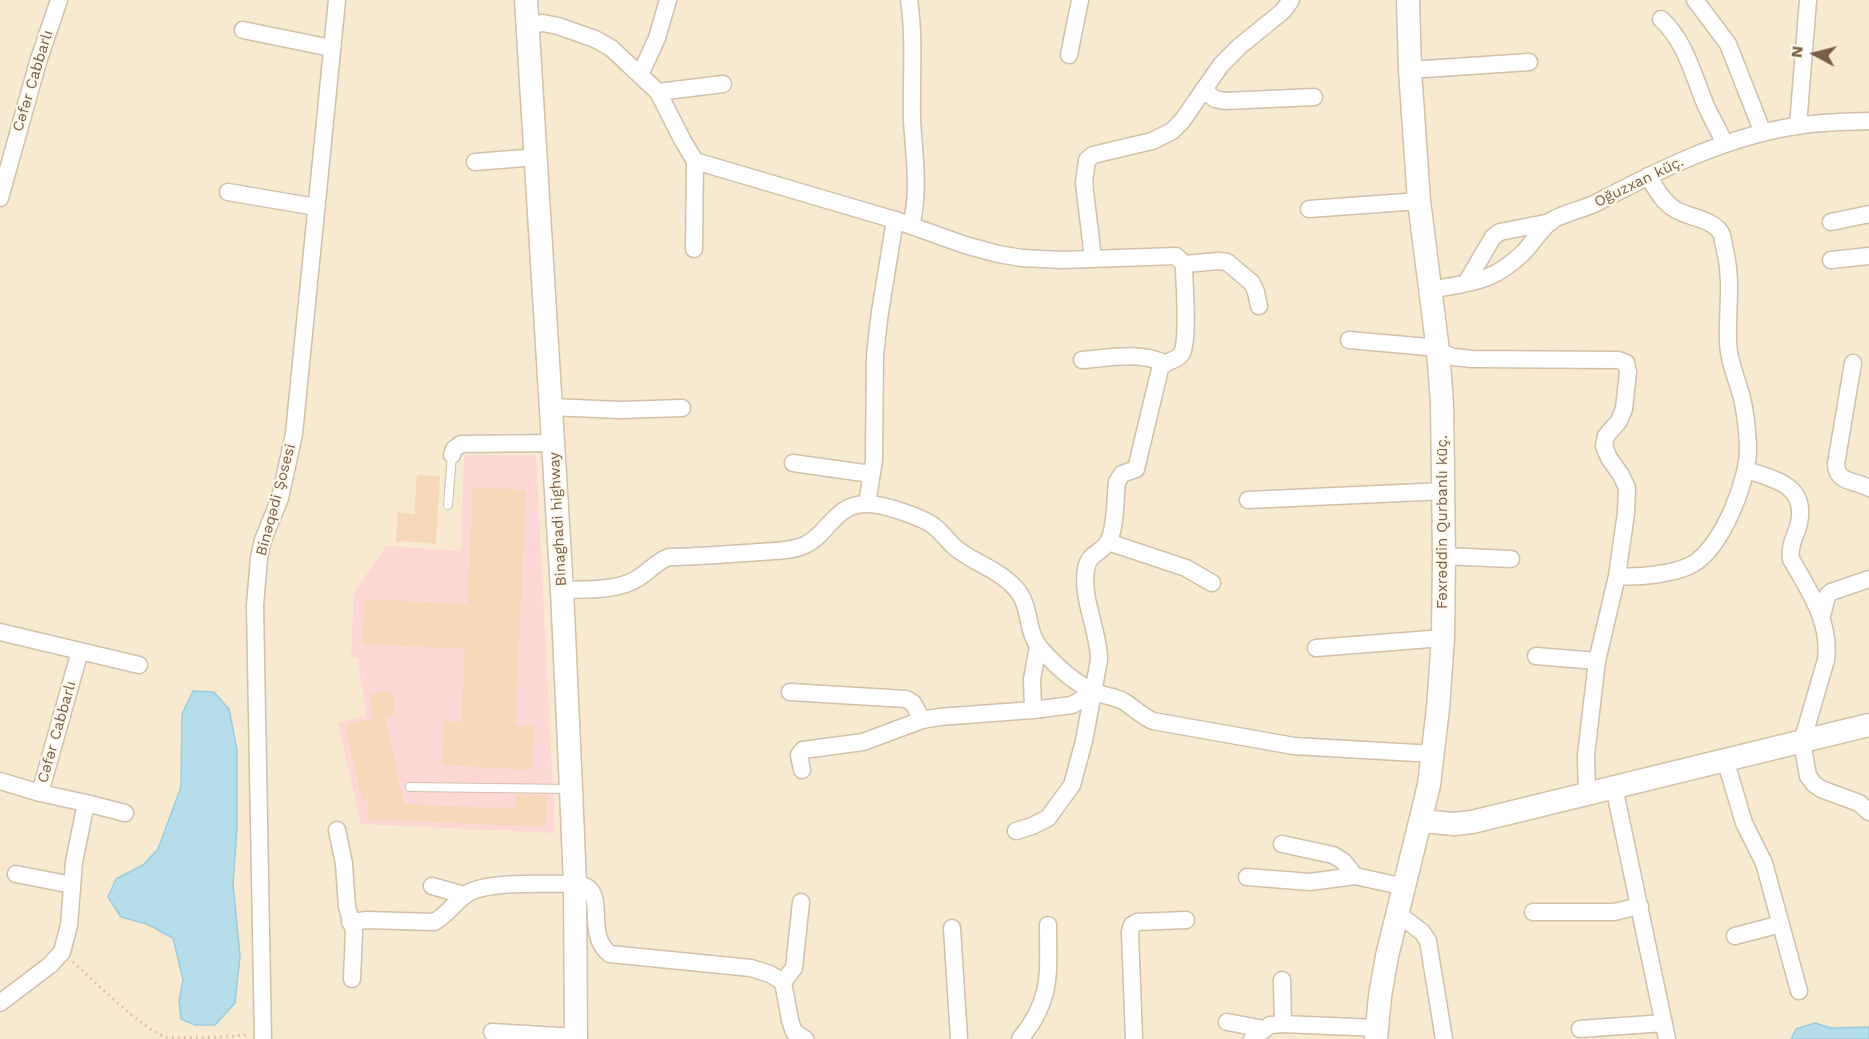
<!DOCTYPE html>
<meta charset="utf-8">
<style>
body{margin:0}
#map{position:relative;width:1869px;height:1039px;overflow:hidden;background:#fef7e4;font-family:"Work Sans",sans-serif}
canvas{display:block}
.north{position:absolute;left:1785px;top:24px;width:60px;height:60px;-webkit-text-stroke:4px #fffaec;paint-order:stroke;rotate:277deg;font-size:16px;font-weight:700;line-height:24px;text-align:center;color:#795e47}
.north::after{content:'';display:block;margin:auto;width:21px;height:27px;background:#795e47;clip-path:polygon(50% 0,100% 100%,50% 72%,0 100%)}
</style>
<div id="map">
<canvas width="1869" height="1039"></canvas>
<div class="north">N</div>
</div>
<script>
const ctx = document.querySelector('canvas').getContext('2d');
ctx.lineJoin = 'round';
function paint(path, color) {
  ctx.fillStyle = color;
  ctx.fill(path, 'evenodd');
}
function strokePath(path, color, width, dash) {
  ctx.strokeStyle = color;
  ctx.lineWidth = width;
  ctx.lineCap = dash ? 'butt' : 'round';
  ctx.setLineDash(dash || []);
  ctx.stroke(path);
}
function label(font, color, halo, rows, align = 'center') {
  ctx.font = font + ' "Work Sans",sans-serif';
  ctx.lineWidth = 4.5;
  ctx.setLineDash([]);
  ctx.textBaseline = 'middle';
  ctx.strokeStyle = halo;
  ctx.fillStyle = color;
  for (const [text, x, y, turn = 0] of rows) {
    ctx.save();
    ctx.translate(x, y);
    ctx.rotate((+turn || 0) * Math.PI / 180);
    ctx.textAlign = isNaN(turn) ? turn : align;
    if (halo) ctx.strokeText(text, 0, 0);
    ctx.fillText(text, 0, 0);
    ctx.restore();
  }
}
paint(new Path2D(`
 M0 0H1869V1039H0Z`), '#f7ead1');
paint(new Path2D(`
 M464 455H536L555 833 361 824 338 723 366 716 358 658 351 657 354 593 386 546 461 551Z`), '#fdd6d6');
const water = new Path2D(`
 M193 691 214 692 229 709 237 750V827L233 884 240 956 235 1003 215 1025H195L181 1019 179 1001 183 980 173 938 147 924 121 917 108 897 116 879 143 865 158 849 181 787 182 714Z
 M1815 1023 1831 1028 1869 1027V1039H1791L1796 1029Z`);
paint(water, '#b6ddea');
strokePath(water, '#9bcbdd', 1.5);
paint(new Path2D(`
 M417 475 440 476 436 544 396 541 398 512 414 514Z
 M473 487 526 490 515 725 534 726 531 770 442 765 444 721 461 722 465 649 362 644 364 599 467 604Z
 M391 690 396 714 385 717 404 804 515 809 516 795 547 796 546 827 367 819 368 799 362 800 345 725 374 718 369 695Z`), '#f6d8b9');
const lane = new Path2D(`
 M448 505 452 455
 M410 787 571 789`);
const street = new Path2D(`
 M909 0C915 40 911 80 912 120 914 155 920 191 911 226
 M1695 0 1728 44 1763 133
 M1661 19C1686 42 1693 75 1706 106 1712 119 1719 131 1725 144
 M529 25 543 23 558 26 595 39 611 48 658 92 683 141 695 161 895 220 965 245 998 254 1022 258 1062 260 1176 256 1184 264C1184 283 1189 338 1182 353 1177 362 1166 359 1160 369L1136 469 1122 474 1117 482C1115 498 1116 529 1108 542 1101 554 1089 552 1086 569 1081 600 1099 630 1099 660L1084 741 1072 785 1048 818 1032 826 1016 831
 M243 30 331 48
 M1069 55 1080 0
 M1410 70 1529 62
 M640 75 657 38 668 0
 M1203 90 1215 99 1225 101 1314 97
 M658 92 723 84
 M1798 126 1808 0
 M475 162 537 157
 M228 192 316 207
 M0 198 38 62 59 0
 M1309 209 1419 201
 M1831 222 1869 214
 M694 249 695 161
 M1093 258 1084 183 1087 160 1093 155 1152 141 1172 131 1182 121 1221 65 1240 46 1283 11 1291 0
 M1831 260 1869 256
 M1184 264 1219 261 1227 262 1252 283 1256 292 1259 306
 M1466 283 1493 237 1500 232 1551 222
 M1430 290C1472 282 1492 283 1524 252 1533 242 1541 229 1551 221 1565 212 1583 210 1598 202 1661 169 1725 137 1796 126 1820 122 1845 122 1869 121
 M1349 340 1428 347 1453 357 1472 359 1618 360 1626 363 1628 372 1624 409 1619 421 1606 436 1604 446 1609 458 1621 475 1627 488 1626 513 1617 576 1597 661 1586 755 1587 794
 M1082 360C1108 358 1139 351 1164 363
 M1853 363 1836 464C1837 484 1856 480 1869 488
 M551 407 620 410 682 408
 M452 455 454 449 461 444 553 443
 M793 463 871 474
 M1746 470C1774 479 1807 485 1799 523 1796 536 1789 544 1791 559 1809 591 1831 622 1826 660L1802 742 1808 776 1814 784 1821 789 1859 803 1869 812
 M1248 500 1444 491
 M867 504 874 460 875 354 880 312 895 220
 M1108 542 1186 568 1212 583
 M1444 556 1511 559
 M1617 576C1638 578 1675 574 1693 564 1723 546 1750 477 1748 444 1747 430 1746 416 1743 403 1739 382 1728 363 1728 341 1727 308 1733 280 1724 246 1723 242 1723 237 1721 233 1712 218 1687 218 1673 208 1662 201 1655 187 1648 176
 M562 590C585 589 612 591 633 581 647 574 655 562 669 557 700 557 730 554 760 552 774 551 792 551 805 545 827 536 835 503 867 504 883 504 923 517 935 527 945 535 950 545 961 552 980 565 1002 572 1017 590 1031 606 1026 632 1040 648 1054 664 1073 682 1093 691 1102 696 1113 696 1123 701 1133 707 1142 716 1153 721L1294 746 1434 754
 M1822 616 1827 596 1831 592 1869 579
 M0 632 80 651 40 793 86 803 74 862 69 925 62 952 50 965 0 1003
 M1316 648 1443 638
 M80 651 139 665
 M1536 656 1597 661
 M790 692 906 699 913 703 922 720
 M1033 710 1032 679 1038 647
 M1725 759 1744 823 1764 863 1799 991
 M802 770 799 755 803 750 863 742 922 720 939 717 1033 710 1072 705 1094 692
 M0 781 40 793
 M1614 787 1667 1039
 M86 803 125 813
 M337 830 344 864 347 907 354 931 352 979
 M1282 844 1333 855 1343 861 1355 876
 M16 874 72 885
 M1247 877 1310 882 1355 876 1405 887
 M432 886 464 895
 M1533 912H1614L1640 906
 M1398 914 1422 932 1428 941 1444 1039
 M350 922 367 920 434 922C448 915 456 899 470 892 494 881 547 884 575 884 579 885 585 885 588 888 604 900 586 936 610 954L751 968 770 974 783 982 790 1020 794 1032 805 1039
 M952 928 959 1039
 M1735 936 1781 924
 M1282 980 1283 1024
 M783 982 794 968 801 902
 M1227 1022 1264 1029
 M1580 1029 1664 1023
 M492 1032 576 1037
 M263 1039 255 605 259 558 263 540 280 498 294 434 337 0
 M1020 1039C1053 999 1048 973 1048 925
 M1134 1039 1130 932 1132 925 1137 922 1186 920
 M1252 1039 1270 1025 1283 1024 1377 1028`);
const secondary = new Path2D(`
 M526 0 562 590 571 789 575 884 576 1039
 M1421 821 1454 824 1472 822 1869 725
 M1376 1039 1380 996 1387 956 1429 785 1438 708 1443 638 1444 556 1442 403 1438 351 1419 201 1410 70 1408 0`);
strokePath(lane, '#d1bfa9', 10);
strokePath(street, '#d1bfa9', 19);
strokePath(secondary, '#d4c0a6', 25);
strokePath(new Path2D(`
 M73 962C92 979 145 1032 167 1037 192 1039 220 1037 246 1035`), '#dbbb9c', 3, [1.5, 4.5]);
strokePath(lane, '#fff', 8);
strokePath(street, '#fff', 16);
strokePath(secondary, '#fff', 22);
label('15px', '#795e47', '#fffaec', [
 ["Cəfər Cabbarlı",33,81,-73],
 ["Oğuzxan küç.",1639,182,-26],
 ["Binəqədi Şosesi",276,500,-75],
 ["Binaghadi highway",558,519,-93],
 ["Fəxrəddin Qurbanlı küç.",1443,522,-90],
 ["Cəfər Cabbarlı",57,732,-74]
]);
</script>
